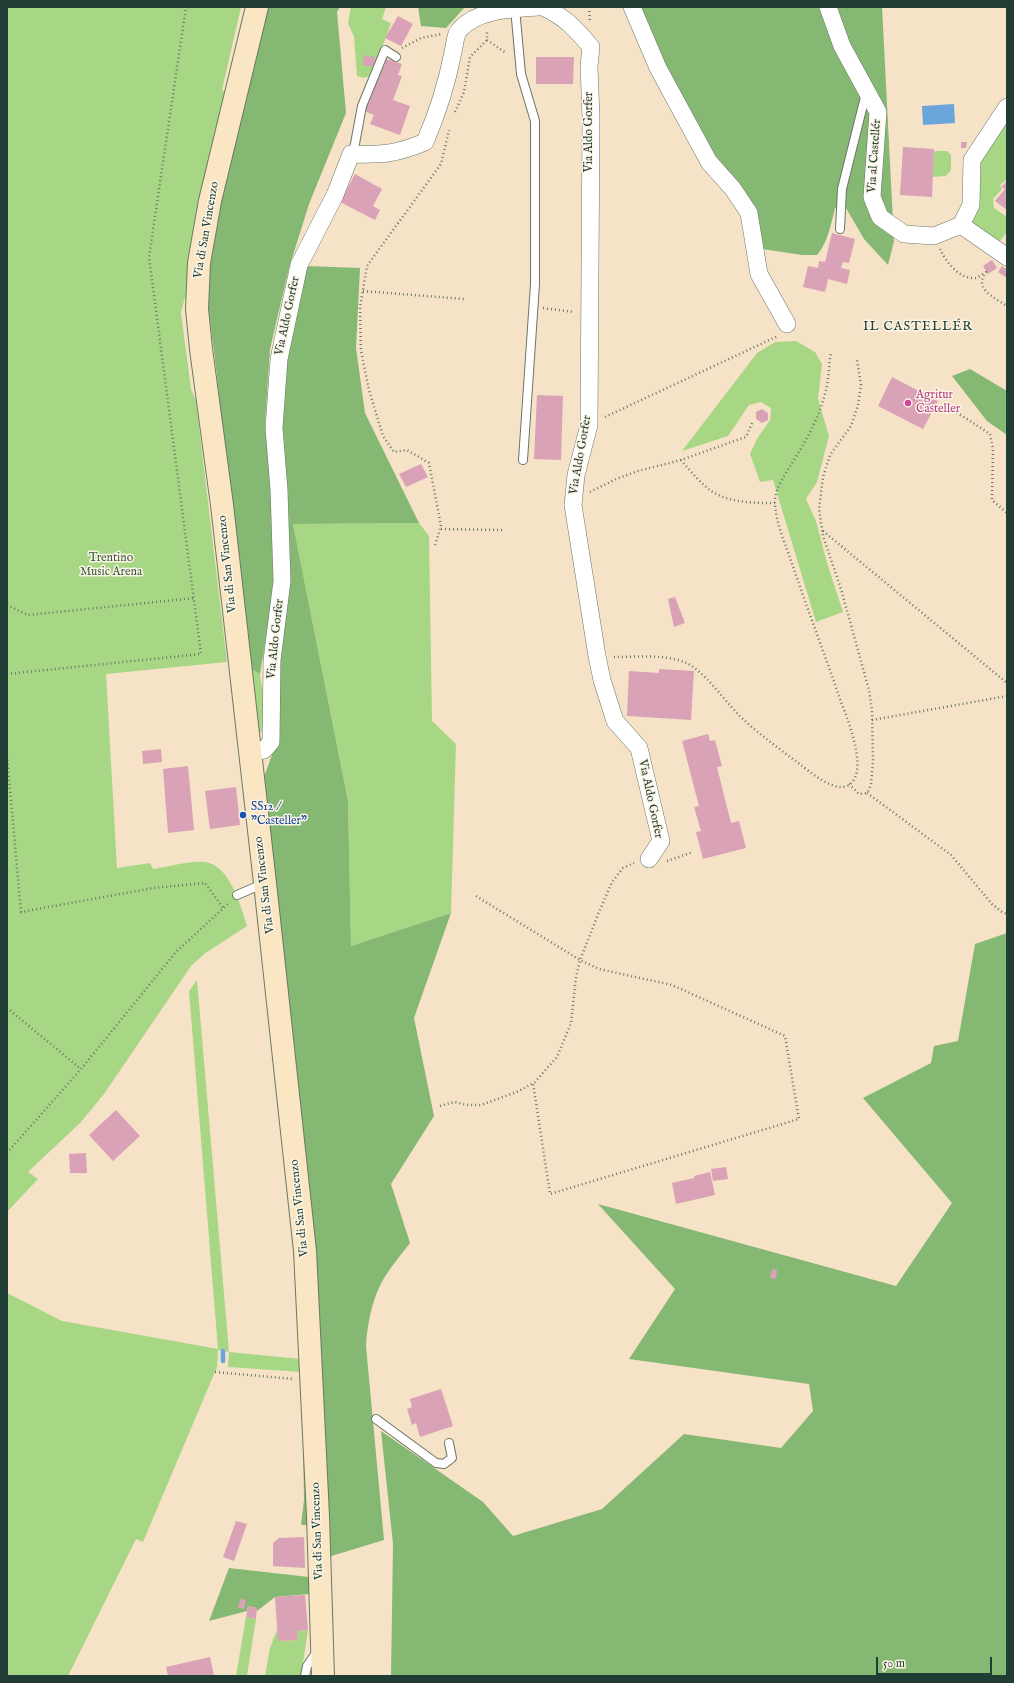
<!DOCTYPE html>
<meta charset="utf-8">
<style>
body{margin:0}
#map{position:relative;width:1014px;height:1683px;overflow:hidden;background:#f5e2c7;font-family:"IM FELL English",serif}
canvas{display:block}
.frame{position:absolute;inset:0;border:8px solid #1f3d34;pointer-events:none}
.scale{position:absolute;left:876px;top:1657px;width:116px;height:18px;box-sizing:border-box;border:2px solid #1f3d34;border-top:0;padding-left:5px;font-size:12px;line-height:14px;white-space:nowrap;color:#1f3d34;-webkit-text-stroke:3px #fcf5e5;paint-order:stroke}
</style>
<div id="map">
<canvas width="1014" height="1683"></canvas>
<div class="frame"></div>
<div class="scale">50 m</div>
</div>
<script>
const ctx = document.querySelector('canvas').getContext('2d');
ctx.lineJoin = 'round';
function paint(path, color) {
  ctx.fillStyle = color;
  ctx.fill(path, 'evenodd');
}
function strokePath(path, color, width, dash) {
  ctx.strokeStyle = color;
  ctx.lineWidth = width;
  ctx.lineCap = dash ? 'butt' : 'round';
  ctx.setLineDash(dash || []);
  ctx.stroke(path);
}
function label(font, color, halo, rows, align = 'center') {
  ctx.font = font + ' "IM FELL English",serif';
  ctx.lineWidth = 3;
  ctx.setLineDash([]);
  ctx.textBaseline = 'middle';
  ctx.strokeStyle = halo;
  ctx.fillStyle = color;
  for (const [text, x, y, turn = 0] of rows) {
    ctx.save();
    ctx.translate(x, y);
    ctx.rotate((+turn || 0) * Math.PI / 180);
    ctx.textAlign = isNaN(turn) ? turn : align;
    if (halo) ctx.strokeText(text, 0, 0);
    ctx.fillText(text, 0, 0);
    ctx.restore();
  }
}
paint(new Path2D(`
 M7 7H241L222 90 228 94 192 297H185L181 313 191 389 196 401 227 662 106 674 117 868 150 863 153 869C167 867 192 860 205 862 230 865 241 907 247 926L204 954 191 966 104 1094 81 1122 28 1172 38 1179 7 1212Z
 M351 7H386L382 19 391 23 372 75 364 78 357 76 354 37 348 23Z
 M1007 122V179L1000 185 1002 189 993 199 994 208 1007 217V232L999 242 976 229 972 222 977 160Z
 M936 151H947L951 155V170L946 176 932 177 934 152Z
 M796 341 815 352 822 364 818 399 829 436 817 482 806 499 816 521 827 563 843 612 816 622 773 480 760 482 750 454 757 439 770 420 771 408 761 402 749 405 728 436 682 451 757 353 775 342Z
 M419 523 429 536 432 721 456 744 451 913 351 946 348 801 293 524Z
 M249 668 260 674 264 701 262 731 259 734Z
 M197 980 229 1352 301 1359 302 1372 228 1367 229 1352 218 1350 217 1367 143 1542 136 1539 68 1676H7V1293L62 1321 218 1349 189 991Z
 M246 1617 256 1619 247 1676H236Z
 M277 1630 279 1641 298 1640 297 1631 308 1630 301 1676H265L270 1648Z`), '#a7d785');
paint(new Path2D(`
 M267 7H340L337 12 346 113 309 204 289 268 270 349 265 424 274 523 275 584 260 674 249 668 217 376 209 312V288L211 249 223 184Z
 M418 7H465L446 28 421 26Z
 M636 7H882L894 241 888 265 864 239 846 208H835C831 224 828 242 817 255H802L762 249 731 175 712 151 691 120Z
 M305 266 360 268 356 348 365 413 419 523 293 524 348 801 351 946 451 913 414 1018 434 1116 391 1184 410 1243C398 1259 383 1275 376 1295 370 1311 367 1329 366 1346L384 1540 328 1557 307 1161 275 907 263 780 277 741 279 425 284 359Z
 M970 369 1007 391V435L987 421 952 376Z
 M1007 933V1676H391L393 1544 381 1431 483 1502 513 1536 602 1509 684 1434 781 1448 813 1411 809 1384 629 1359 675 1289 598 1204 896 1286 952 1203 863 1098 931 1063 934 1046 958 1041 975 944Z
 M303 1440H306L308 1525H301L304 1500Z
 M229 1568 309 1577 310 1594 275 1597 257 1611V1608L248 1606 247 1611 209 1621Z`), '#85b872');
paint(new Path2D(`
 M954 104 955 123 923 125 922 106Z`), '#6ba6db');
strokePath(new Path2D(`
 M223 1361V1351`), '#6ba6db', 4.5);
paint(new Path2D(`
 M398 16 413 24 401 46 385 38Z
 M365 54 369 57 375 56 374 67 362 65Z
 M536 57H574L573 84H536Z
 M386 59 402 64 398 75 402 76 393 100 410 106 400 135 370 124 374 115 364 111 380 66 384 67Z
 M961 142H967L966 148H961Z
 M903 147 934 149 932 197 900 195Z
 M355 174 382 189 373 206 380 210 375 220 340 202Z
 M1007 181V210L995 201 1005 189 1001 187Z
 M832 233 855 239 849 263 843 262 841 268 850 270 847 284 828 279 825 292 803 287 808 266 818 268 819 261 825 262Z
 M992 260 997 268 988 274 983 266Z
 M1002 266 1007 270V278L998 272Z
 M892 377 938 401 923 429 878 406Z
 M537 395 563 396 561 460 534 459Z
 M762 409 768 413V420L762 423 756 419V412Z
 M421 464 428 477 406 487 399 474Z
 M675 597 685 623 674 627 668 599Z
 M659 669 694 671 691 720 627 716 629 671 659 673Z
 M708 734 710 741 715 740 722 766 717 767 731 823 739 821 746 848 703 859 696 832 701 831 694 807 699 806 682 741Z
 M161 749 162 762 143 764 142 751Z
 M188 766 194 830 168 833 163 769Z
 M236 787 240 825 210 829 205 791Z
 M116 1110 140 1136 113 1161 89 1135Z
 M86 1153 87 1173H70L69 1154Z
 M726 1167 728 1179 713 1181 711 1169Z
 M710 1172 715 1195 676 1204 672 1183 694 1178V1176Z
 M772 1269 777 1270 776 1279 770 1278Z
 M441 1389 453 1426 420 1437 416 1423 412 1425 407 1409 412 1407 410 1399Z
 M236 1521 247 1524 234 1561 223 1557Z
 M304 1537 305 1568 273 1566V1543L279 1538Z
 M305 1595 308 1630 297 1631 298 1640 278 1641 275 1597Z
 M240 1599 246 1600 244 1609 238 1608Z
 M248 1606 257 1608 256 1619 246 1617Z
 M210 1657 214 1676H168L166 1667Z`), '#daa2b6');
const service = new Path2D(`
 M515 8 521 74 535 121V284L523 460
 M351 154 354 149 362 106 385 50 396 57
 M840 229 842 189 866 93
 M237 895 265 883
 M376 1419 436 1463 444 1464 452 1458 449 1443
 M305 1676 307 1666 318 1650`);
const minor = new Path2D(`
 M543 7C565 17 576 29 591 47L589 66 591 117 589 425 576 475 573 505 597 656 602 680 615 721 639 748 661 841 649 859
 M632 7 658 68 709 162 733 189 749 213 759 274 787 324
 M828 7 842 46 878 112 872 197 880 217 904 234 934 236 961 225 971 205 972 160 1007 107
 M961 225 1007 257
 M250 753 264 750 271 742 272 660 282 581 279 490 274 428 279 359 299 265 335 195 351 154C383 155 396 154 425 142 438 112 447 83 453 52 455 44 455 34 460 29 479 9 512 9 538 7`);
const secondary = new Path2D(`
 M257 7 210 201 199 263 197 309 201 349 222 505 265 883 305 1251 318 1516 323 1676`);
strokePath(service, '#6a7767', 10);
strokePath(minor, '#6a7767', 18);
strokePath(secondary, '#6a7767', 24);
strokePath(new Path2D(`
 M589 7 590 22
 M487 40 506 53
 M402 48 421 38 442 34
 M455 112 464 92 470 57 487 40V31
 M940 249C946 262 959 279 975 278 978 278 982 274 986 272 973 289 995 298 1007 306
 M363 291 464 299
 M543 308 574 312
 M950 408 990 434 993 449 992 500 1007 513
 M605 417 778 336
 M681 460C688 468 695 477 704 485 722 503 751 503 775 503
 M590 492 616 479 638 471 681 460 746 437 753 421
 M441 529 504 530
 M823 531 1007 683
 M435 545 441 526 429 463 407 450 394 452 383 436 369 390 361 351 360 307 367 266 441 164 449 130
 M7 605 28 615 195 598
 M614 657C636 657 663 654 684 662 704 669 728 706 745 721 763 737 782 751 801 765 815 776 850 805 857 771 860 751 848 720 841 702 825 655 807 608 791 561 785 543 776 523 775 504 774 489 785 475 792 463 807 440 822 412 827 385 829 374 829 363 831 352
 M7 674 201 654 149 257 186 7
 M872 720 1007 696
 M7 756 21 912 153 888 205 883 223 908
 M849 784 859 794 867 793 871 785 873 760 872 710 869 690 841 589 823 536 819 509 823 477 830 455 851 426 858 405 861 385 857 360
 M867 793 951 855 992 904 1002 912 1007 914
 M667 861 693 852
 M476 896 580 960 599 969 672 985 785 1036 799 1119 550 1194 533 1083
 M7 1008 81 1069
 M440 1106 454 1102 468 1105H481L519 1091 535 1082 557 1057 571 1023 576 977 580 960 599 912 612 882 623 868 634 863
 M7 1153 81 1069 176 952 230 902
 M215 1372 294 1379`), '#6a7767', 2.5, [1, 3]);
strokePath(service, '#fff', 8);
strokePath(minor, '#fff', 17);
strokePath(secondary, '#fbe6c3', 22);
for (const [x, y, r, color] of [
 [908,403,4,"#d1479c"],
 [243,815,4,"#1a4fb4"]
]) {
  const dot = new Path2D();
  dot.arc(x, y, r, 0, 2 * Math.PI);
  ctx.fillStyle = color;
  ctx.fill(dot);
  strokePath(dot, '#fcf5e5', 1.5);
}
label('12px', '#1f3d34', '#fcf5e5', [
 ["Via Aldo Gorfer",590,132,-90],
 ["Via al Castellér",875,156,-86],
 ["Via di San Vincenzo",207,230,-80],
 ["Via Aldo Gorfer",288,316,-78],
 ["Via Aldo Gorfer",581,455,-80],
 ["Via di San Vincenzo",228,564,-96],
 ["Via Aldo Gorfer",276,639,-84],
 ["Via Aldo Gorfer",650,799,78],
 ["Via di San Vincenzo",265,885,-97],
 ["Via di San Vincenzo",300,1208,-96],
 ["Via di San Vincenzo",318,1531,-92]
]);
label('12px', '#b23c85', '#fcf5e5', [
 ["Agritur",916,396],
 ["Casteller",916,410]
], 'left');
label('12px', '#3a5c44', '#fcf5e5', [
 ["Trentino",111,559],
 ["Music Arena",111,573]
]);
label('12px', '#164399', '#fcf5e5', [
 ["SS12 /",251,808],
 ["\"Casteller\"",251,822]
], 'left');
ctx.letterSpacing = '1px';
label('13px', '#1f3d34', '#fcf5e5', [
 ["IL CASTELLÉR",918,327]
]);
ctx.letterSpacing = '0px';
</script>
